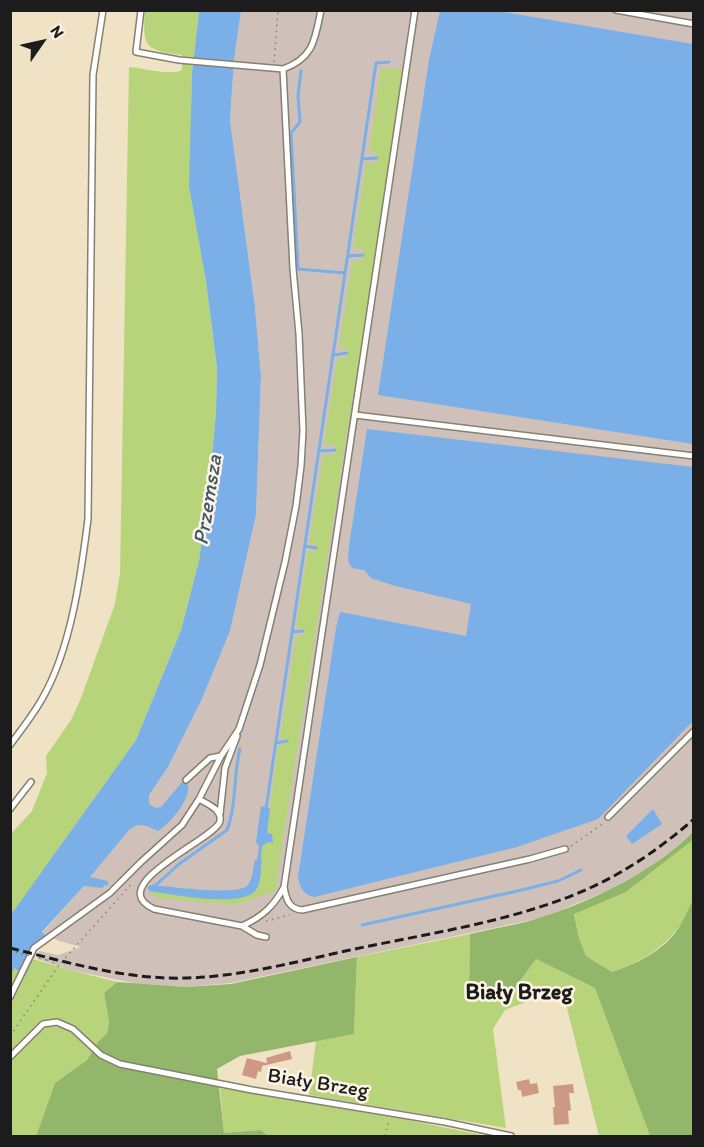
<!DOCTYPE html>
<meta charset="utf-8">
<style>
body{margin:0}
#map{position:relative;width:704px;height:1147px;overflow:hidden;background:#f0e3c5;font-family:Itim,sans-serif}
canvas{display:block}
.frame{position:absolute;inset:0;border:12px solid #1c1c1c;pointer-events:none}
.north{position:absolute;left:12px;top:12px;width:60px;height:60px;-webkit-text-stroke:4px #fcf5e5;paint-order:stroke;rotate:56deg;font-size:16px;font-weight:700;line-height:24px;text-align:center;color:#1c1c1c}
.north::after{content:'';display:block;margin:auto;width:21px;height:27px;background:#1c1c1c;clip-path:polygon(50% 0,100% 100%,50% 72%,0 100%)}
</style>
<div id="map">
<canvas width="704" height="1147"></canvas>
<div class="frame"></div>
<div class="north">N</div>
</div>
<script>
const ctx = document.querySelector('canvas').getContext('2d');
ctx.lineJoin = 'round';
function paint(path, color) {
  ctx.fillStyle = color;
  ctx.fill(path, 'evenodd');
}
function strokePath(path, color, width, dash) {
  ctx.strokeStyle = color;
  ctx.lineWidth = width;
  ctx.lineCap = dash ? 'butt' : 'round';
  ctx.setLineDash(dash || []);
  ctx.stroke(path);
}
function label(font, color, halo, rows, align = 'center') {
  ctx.font = font + ' Itim,sans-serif';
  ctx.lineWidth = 5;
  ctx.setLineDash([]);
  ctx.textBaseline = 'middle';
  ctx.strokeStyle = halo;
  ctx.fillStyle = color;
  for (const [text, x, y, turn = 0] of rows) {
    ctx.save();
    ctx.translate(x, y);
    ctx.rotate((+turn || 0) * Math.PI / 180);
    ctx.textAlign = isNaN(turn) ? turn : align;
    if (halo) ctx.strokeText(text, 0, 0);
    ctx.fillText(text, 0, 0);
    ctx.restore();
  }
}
paint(new Path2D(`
 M241 11H693V832L670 852 645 870 607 891 541 918 231 983 185 987 138 984 70 970 37 959 39 951 58 955 81 947 59 941 42 933 84 886 168 767 202 699 230 631 256 515 261 376 255 307 230 120 234 60Z`), '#cfc1ba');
paint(new Path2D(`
 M145 11H199L192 73 191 123 206 281 217 368 216 411 210 479 199 561 181 630 136 740 12 914 10 835 32 811 47 773 46 756 71 720 81 698 115 604 120 573 129 67C143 68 171 76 182 70V55C145 51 142 46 145 11Z
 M381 68 404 69 275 892C258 895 248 903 231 905L157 898 149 891 228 899 245 896 260 860 262 846 268 842 272 843 267 833 278 746 287 743V740L280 738 296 636 304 635 303 629 296 627 308 550 316 551V545L309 543 323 455 334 454 335 446 324 444 337 359 346 358 347 349 339 348 352 262 362 260 363 249 353 248 366 163H377V154L369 150Z
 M693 840C693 855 697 889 693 901 681 937 646 961 612 972L586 956 579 938 574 913 626 892Z
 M470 934 469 994 505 1002 536 959 595 988 650 1136H599L562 988 505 1010 493 1029 506 1128 309 1095 316 1041 354 1034 357 957Z
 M23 956 70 970 117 982 104 993 109 1022 107 1033 98 1042 87 1060 55 1083 36 1136H11L10 973Z
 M220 1088 408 1120 487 1136H268L261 1130 224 1133Z`), '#b8d47a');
paint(new Path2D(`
 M693 832V840L626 892 574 914 579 938 586 956 612 972C636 964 663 951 678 929 684 920 688 909 693 900V1136H650L595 988 536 959 505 1002 469 994 470 934C494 928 519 925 542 917 597 899 652 872 693 832Z
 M357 957 354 1034 240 1056 217 1069 224 1133 261 1130 268 1136H36L55 1083 87 1060 98 1042 107 1033 109 1022 104 993 117 982 185 987 231 984Z`), '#92b66a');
paint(new Path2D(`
 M199 11H241L234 60 230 120 255 307 261 376 256 515 230 631 202 699 168 767 149 795V804L156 808 161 807 182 782 188 785C191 799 170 824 158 831 146 826 140 821 129 830L90 877 108 881V886L104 885 103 888 84 886 42 932 50 939 39 947 25 976 15 968 11 973 10 916 136 740 181 630 199 561 210 479 216 411 217 368 206 281 189 186 192 73Z
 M440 11H498L693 44V444L378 395 429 60Z
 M367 429 693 467V721L598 819 517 847 314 897C303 894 300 888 298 877L336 628 340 612 466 636 471 604 392 585 371 578 364 570 352 568 348 561 349 546Z
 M261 806 270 808 267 833 272 834 273 843 268 842 262 846C260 858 264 881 255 891 240 908 171 894 149 891L150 885C168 886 235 896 247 886 253 880 253 867 255 860H257L259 846 256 842Z
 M653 809 662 824 632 844 626 836Z`), '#7aafe8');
strokePath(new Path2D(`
 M301 71 298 96 300 122 291 133 298 269 345 273
 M362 159 377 158
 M348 256 363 255
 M334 355 347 353
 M319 451 335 450
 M305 546 316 548
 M292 632 303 631
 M276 743 287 741
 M266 809 376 63 389 62
 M149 888 156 885 179 864 227 830C237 804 233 776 240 749
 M362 925 513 892 558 881 581 870`), '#7aafe8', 3);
paint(new Path2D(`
 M290 1051 292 1059 262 1066 261 1072 258 1071 256 1079 242 1075 247 1058 267 1063 266 1058Z
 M529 1079 530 1084 537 1083 539 1093 522 1097 521 1090H518L516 1082Z
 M573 1084 574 1093H569L571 1110 568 1111 569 1124 554 1125 553 1107H555L553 1086Z`), '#ce9984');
const lane = new Path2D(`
 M141 10 136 52 179 60 283 69C314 58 315 39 321 10
 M616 10 694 24
 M355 415 694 456
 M10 745C21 730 33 715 42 699 71 649 81 575 88 519L93 75 103 10
 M186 780 210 758 221 756
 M199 799C207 804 222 809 220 821 218 838 101 885 154 909L242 926 257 935 266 937
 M10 809 31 782
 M220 814 225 768 237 736
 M608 817 694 731
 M284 887C286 899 289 909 302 910L530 859 565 849
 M242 926C262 917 274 906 284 887L415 10
 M10 997 34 948 110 893 141 862 182 825 199 799 221 756 239 729 260 665 285 562 296 506 301 466 303 431 299 334 293 269 283 69
 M10 1057 43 1024 57 1022 73 1029 101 1055 120 1064 252 1090 445 1122 511 1136`);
strokePath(lane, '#868070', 8);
strokePath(new Path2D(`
 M274 62 278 10
 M571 846 604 823
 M266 921 290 915
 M47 960 58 965
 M10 1036 59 965 133 882
 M385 1136 389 1120`), '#868070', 1.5, [1.5, 4.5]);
strokePath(lane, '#fff', 5);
strokePath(new Path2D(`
 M10 948C62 961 113 976 167 978 229 980 290 963 350 950 430 933 518 921 592 887 629 870 663 846 694 819`), '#1c1c1c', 3, [9, 4.5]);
strokePath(new Path2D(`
 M10 951 47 960`), '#868070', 1.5, [1.5, 4.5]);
label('21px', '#1c1c1c', '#fcf5e5', [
 ["Biały Brzeg",318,1084,9]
]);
label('italic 22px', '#42576e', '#fcf5e5', [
 ["Przemsza",209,500,-81]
]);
label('bold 22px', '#1c1c1c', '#fcf5e5', [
 ["Biały Brzeg",519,993]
]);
</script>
